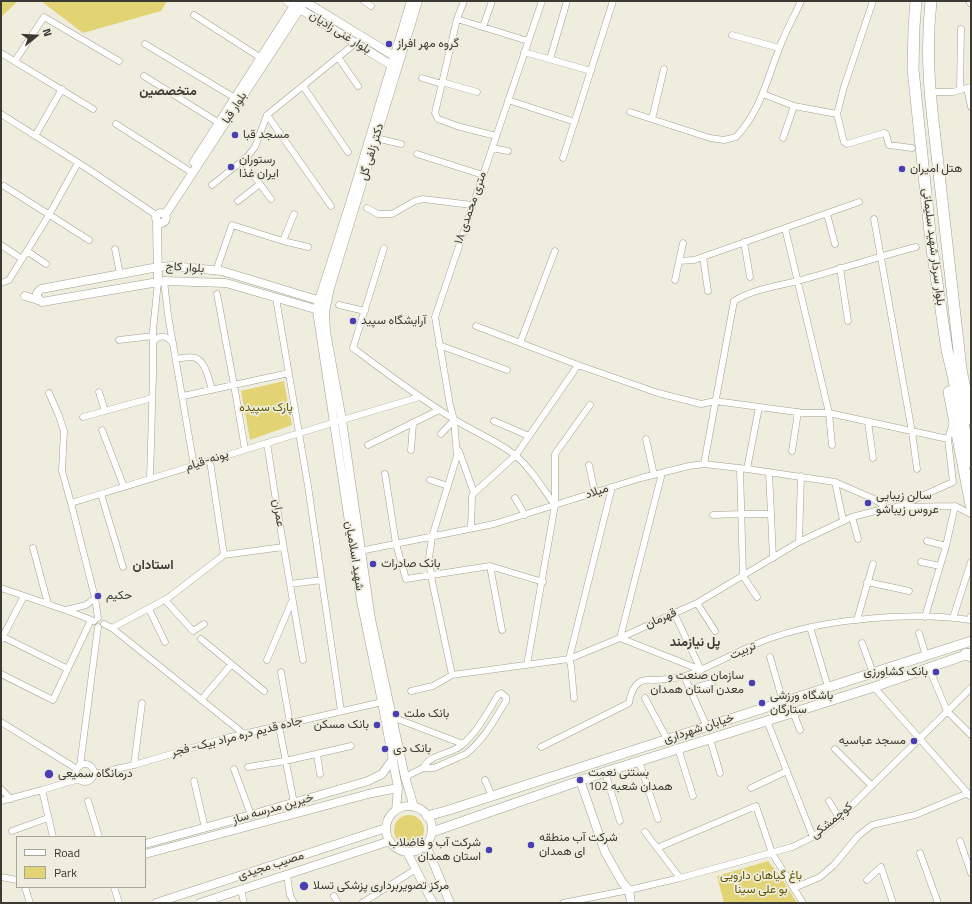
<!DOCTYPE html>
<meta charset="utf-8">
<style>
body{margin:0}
#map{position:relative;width:972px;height:904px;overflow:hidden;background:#efedde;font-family:"Titillium Web",sans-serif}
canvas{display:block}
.frame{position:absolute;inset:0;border:2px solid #3b3a34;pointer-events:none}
.legend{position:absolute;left:16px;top:836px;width:130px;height:52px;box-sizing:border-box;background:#efedde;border:1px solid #a7a59a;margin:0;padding:5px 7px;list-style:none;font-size:12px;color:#3b3a34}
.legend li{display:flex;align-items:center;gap:8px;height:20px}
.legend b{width:20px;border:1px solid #a7a59a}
.north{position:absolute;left:16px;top:16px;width:40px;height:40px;-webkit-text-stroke:3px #efedde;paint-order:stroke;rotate:72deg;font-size:11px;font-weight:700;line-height:16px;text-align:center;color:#3b3a34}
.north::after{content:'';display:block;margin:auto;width:14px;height:18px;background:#3b3a34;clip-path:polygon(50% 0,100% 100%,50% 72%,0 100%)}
</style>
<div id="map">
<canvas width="972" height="904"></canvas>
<div class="frame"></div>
<ul class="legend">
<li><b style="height:5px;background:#fff"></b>Road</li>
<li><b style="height:11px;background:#e2d375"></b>Park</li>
</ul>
<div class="north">N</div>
</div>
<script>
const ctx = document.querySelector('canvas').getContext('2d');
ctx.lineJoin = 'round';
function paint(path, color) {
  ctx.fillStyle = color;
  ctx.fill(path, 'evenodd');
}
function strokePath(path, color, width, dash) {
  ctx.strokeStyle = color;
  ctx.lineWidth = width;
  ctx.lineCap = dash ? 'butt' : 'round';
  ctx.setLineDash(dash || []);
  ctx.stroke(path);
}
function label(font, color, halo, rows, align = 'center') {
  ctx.font = font + ' "Titillium Web",Vazirmatn,sans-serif';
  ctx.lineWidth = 3.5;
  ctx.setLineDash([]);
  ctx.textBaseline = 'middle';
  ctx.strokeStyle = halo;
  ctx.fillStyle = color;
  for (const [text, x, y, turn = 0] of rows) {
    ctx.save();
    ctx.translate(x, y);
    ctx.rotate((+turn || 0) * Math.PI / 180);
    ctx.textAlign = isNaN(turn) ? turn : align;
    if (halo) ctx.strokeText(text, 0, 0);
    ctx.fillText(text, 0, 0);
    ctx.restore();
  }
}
paint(new Path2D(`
 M1 1H18L1 17Z
 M41 1H167L161 11 83 33Z
 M284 381 292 425 250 440 241 391Z
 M394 830a15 15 0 1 1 30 0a15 15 0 1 1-30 0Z
 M768 861 781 877 797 903H724L717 876Z`), '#e2d375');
const street = new Path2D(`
 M364 1 371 6
 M464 1 457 19 435 113 438 119 457 126 496 136
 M873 1 844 87 837 114 844 142 847 144 884 133 886 134 889 145 912 148
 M970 3 971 1
 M194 15 261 58
 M457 19 528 41
 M483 27 492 1
 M732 35 779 48
 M145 44 235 98
 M524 52 591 71
 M1 53 93 109
 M338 57 358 86
 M550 59 567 1
 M15 61 44 17 119 61
 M144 76 219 123
 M422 78 442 84
 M442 82 477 92
 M303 86 348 152
 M967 88 971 107
 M960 90 961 29
 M930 92H953L971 87
 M763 94 794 106 837 114
 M508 100 575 122
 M630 112 710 138 724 140 736 137C761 110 766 82 779 49 785 32 794 17 801 1
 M1 114 88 169 156 215
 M267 115 331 206
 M652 119 664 69
 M116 124 188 170
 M35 136 62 89
 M376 138 401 144
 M783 138 794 106
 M492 148 508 151
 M417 154 483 175
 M563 158 613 1
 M242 160 271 199
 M212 185 247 157 255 147 267 115 363 37
 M4 186 89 240
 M238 201 260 184
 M367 208 378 214H392L415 201 423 199 472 205
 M827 214 835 244
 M874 219 912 432 917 469
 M785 228 829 413 832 445
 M283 241 294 214
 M744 242 750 277
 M1 245 22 259
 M384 248 353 348C385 372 418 397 452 418 472 431 496 440 515 455 531 468 543 489 555 505
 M115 249 120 274
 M27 251 46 264
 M703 257 708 291
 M679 261 694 260 859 202
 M840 268 848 321
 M216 271 232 225 283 241 308 247
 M675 280 683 243
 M164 281 168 315 194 466
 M1 283 9 280 49 215 78 163
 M217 294 234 385 245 449
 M276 298 308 486 341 711
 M339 305 365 311
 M476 326 578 365 658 393 701 404 715 401 804 413H829L948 439
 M119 340 153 336
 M153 342C160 334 166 335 173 343
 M520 343 555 251
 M439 345 507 370
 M176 359C182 358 190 356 196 358 206 363 209 380 212 390
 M99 392 105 411
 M49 393 59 416 64 431 62 471 71 503 95 598 98 618
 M183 396 289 373
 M83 417 152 398
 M494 421 529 436
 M868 422 873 458
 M102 430 124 487
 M441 434 454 420
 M646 439 654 475
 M267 443 278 514 303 660
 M368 445 439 410
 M411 450 413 424
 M459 451 474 493
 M792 451 798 412
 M210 461 224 555
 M704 464 734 301C753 289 777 286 798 281 838 270 877 257 916 247
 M589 465 595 493
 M740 468 743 576 757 597
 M747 469 759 407
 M769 472 773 558
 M662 473 620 638 701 670
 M385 474 396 544 406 579 490 566 543 582
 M150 479 153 375V330L158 282
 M430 480 448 486
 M835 482 843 520
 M101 494 123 567
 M515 498 525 515
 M71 503C188 468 303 431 420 397
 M900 506 953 482 948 439 953 422
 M713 515 741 514H771
 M852 517 858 539
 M471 528 472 496 474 493 516 455 578 365
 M927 541 946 546
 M799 542 801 476
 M33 548 48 604
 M360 551 494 524 641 478 689 466 704 464 747 469 835 482 874 499 887 508
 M921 562 940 566
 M490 566 502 630
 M867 582 909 591
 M290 584 322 580
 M1 588 71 612 94 621
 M165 600 193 631 204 624
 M697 603 715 631
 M149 609 165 642
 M66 610 86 605 95 598
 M674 613 701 670
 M925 617 946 546 955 506
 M953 618 971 562
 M857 620 873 564
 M104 624 112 628 244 734
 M810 627 828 687
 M112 628 168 598 224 555 283 547
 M919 633 926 656
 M1 636 68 669
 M201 639 264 691
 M1 640 24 596
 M862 643 873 673
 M770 657 783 702
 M267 660 292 601
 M527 665 555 505V454L590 405
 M929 668 947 711 971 735
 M281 672 290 723
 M1 674 53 700 91 620
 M452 675 431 576 429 558 432 537 457 456 454 420 450 405 435 317 542 1
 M684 676 707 727
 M874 687 971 797
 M689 689 712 683
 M411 691 433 686 452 675 569 659 620 638 697 603 799 542 852 517 887 508 897 507 955 506 971 514
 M501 693 506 697V701C494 721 484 739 466 754L434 768H423C431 753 450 755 462 745 478 731 487 713 498 695Z
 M574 698 571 666 569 659 612 487
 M645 698 667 739
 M201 700 231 665
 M793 712 800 730
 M392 717 463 744
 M767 721 813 837
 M1 722 77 769
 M279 726 294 803
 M710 739 720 773
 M541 747 629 703C630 695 634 684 642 681 646 679 651 680 655 680 665 679 678 679 688 675 717 664 744 647 774 637 827 619 914 611 970 620L971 616
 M678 748 693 796
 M835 749 872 786
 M317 754 320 774
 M639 761 658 819
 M76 773a9 9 0 1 1 18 0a9 9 0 1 1-18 0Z
 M134 765 142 703
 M80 766 98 627
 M248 767 285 761 351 746
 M234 769 251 815
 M605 772 620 821
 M94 774 134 765 226 738 382 702
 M405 777 423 768
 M485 780 492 796
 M194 781 205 828
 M751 788 787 771
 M1 789 11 799
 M42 790 53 837
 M1 801 42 790 79 779
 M88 801 99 837
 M829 801 839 818
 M12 831 48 818
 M645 832 680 878
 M960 841 971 873
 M657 848 756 806 772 853 803 903
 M920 853 938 903
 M287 876 290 895 294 903
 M1 877 17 880
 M867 880 881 867 893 903
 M25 887 30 903
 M114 887 119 903
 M794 888 820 877 834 865 858 836 872 825 915 815 968 793
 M241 890 244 903
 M334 896 338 903
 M362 903 416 869
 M563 903 629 890 680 878 792 847C811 839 827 829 843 814L971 688`);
const secondary = new Path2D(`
 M287 1 396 68
 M304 1 399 59
 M194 162 297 1
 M156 218a5 5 0 1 1 10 0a5 5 0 1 1-10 0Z
 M165 215 305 1
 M157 221 158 282
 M25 296 41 301
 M322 311 226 283 164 281 42 302 37 297V293L41 289 158 267 172 266 222 271 324 302
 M580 780 605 852 622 882 629 890 631 903
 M386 829a23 23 0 1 1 46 0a23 23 0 1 1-46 0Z
 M414 807 405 777 371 619 342 420 326 332 325 312 330 288 418 1
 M396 810 398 788 382 702 361 601 317 311 319 300 350 203 411 1
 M145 844 251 815 368 781 382 774 393 759
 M426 845 450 903
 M407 852 433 903
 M145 854 372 793 398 788
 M156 903 386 828
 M200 903 390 841`);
const primary = new Path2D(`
 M427 816 449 810 971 641
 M432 832 605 772 874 687 971 653`);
const highway = new Path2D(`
 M916 1 914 27 913 69 931 242 947 350 952 371 971 462
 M931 1C927 38 928 74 932 111L961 369 971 419
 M949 392 971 505
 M966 654 971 656`);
strokePath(street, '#a2a092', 7);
strokePath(secondary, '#a2a092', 9);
strokePath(primary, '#a2a092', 10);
strokePath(highway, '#a2a092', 12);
strokePath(street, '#fff', 6);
strokePath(secondary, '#fff', 8);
strokePath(primary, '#fff', 9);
strokePath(highway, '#fff', 11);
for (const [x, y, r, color] of [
 [389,44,4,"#493fb5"],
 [235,135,4,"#493fb5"],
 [231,167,4,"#493fb5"],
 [902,169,4,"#493fb5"],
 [353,321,4,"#493fb5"],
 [868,503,4,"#493fb5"],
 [373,564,4,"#493fb5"],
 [98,596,4,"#493fb5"],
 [936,672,4,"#493fb5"],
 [752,683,4,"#493fb5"],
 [762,703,4,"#493fb5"],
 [396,714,4,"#493fb5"],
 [377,725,4,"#493fb5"],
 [914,741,4,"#493fb5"],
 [385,749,4,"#493fb5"],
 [49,774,5,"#493fb5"],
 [580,780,4,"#493fb5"],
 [531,845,4,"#493fb5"],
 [489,850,4,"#493fb5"],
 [304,886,5,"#493fb5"]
]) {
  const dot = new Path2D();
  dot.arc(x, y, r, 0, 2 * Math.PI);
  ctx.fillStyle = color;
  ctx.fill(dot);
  strokePath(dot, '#efedde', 1.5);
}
label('12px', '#3b3a34', '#efedde', [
 ["بلوار غنی زادیان",340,33,32],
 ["بلوار قبا",235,108,-57],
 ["دکتر زلفی گل",372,152,-73],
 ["۱۸ متری محمدی",471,208,-71],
 ["بلوار سردار شهید سلیمانی",933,247,83],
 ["بلوار کاج",185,268,4],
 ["پونه-قیام",207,461,-18],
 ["میلاد",597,492,-18],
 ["عمران",278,513,81],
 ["شهید اسلامیان",354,556,81],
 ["قهرمان",661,619,-24],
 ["تربیت",743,651,-24],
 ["خیابان شهرداری",699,729,-18],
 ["جاده قدیم دره مراد بیک- فجر",237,737,-14],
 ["خیرین مدرسه ساز",273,809,-16],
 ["کوچمشکی",832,821,-39],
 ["مصیب مجیدی",271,866,-18]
]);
label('12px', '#3b3a34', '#efedde', [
 ["گروه مهر افراز",397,44],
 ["مسجد قبا",243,135],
 ["رستوران",239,160],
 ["ایران غذا",239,174],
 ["هتل امیران",910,169],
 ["آرایشگاه سپید",361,321],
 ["سالن زیبایی",876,496],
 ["عروس زیباشو",876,510],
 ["بانک صادرات",381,564],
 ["حکیم",106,596],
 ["بانک کشاورزی",928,672,"right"],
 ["سازمان صنعت و",744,676,"right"],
 ["معدن استان همدان",744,690,"right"],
 ["باشگاه ورزشی",770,696],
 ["ستارگان",770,710],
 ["بانک ملت",404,714],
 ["بانک مسکن",369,725,"right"],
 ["مسجد عباسیه",906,741,"right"],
 ["بانک دی",393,749],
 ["بستنی نعمت",588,773],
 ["همدان شعبه 102",588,787],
 ["درمانگاه سمیعی",58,774],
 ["شرکت آب منطقه",539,838],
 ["ای همدان",539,852],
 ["شرکت آب و فاضلاب",481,843,"right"],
 ["استان همدان",481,857,"right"],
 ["مرکز تصویربرداری پزشکی تسلا",313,886]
], 'left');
label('12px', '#605500', '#efedde', [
 ["پارک سپیده",266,408],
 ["باغ گیاهان دارویی",761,876],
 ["بو علی سینا",761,890]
]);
label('bold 13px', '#3b3a34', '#efedde', [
 ["متخصصین",168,92],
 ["استادان",153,566],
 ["پل نیازمند",695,643]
]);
</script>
